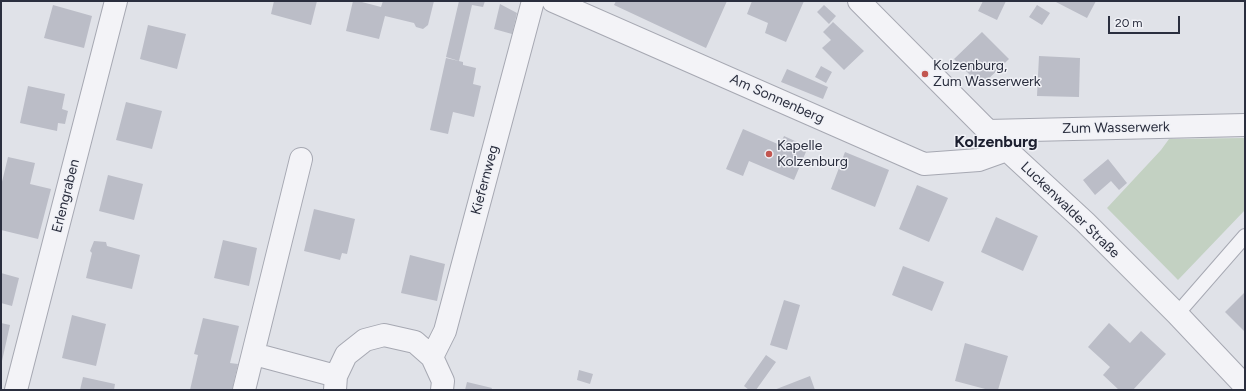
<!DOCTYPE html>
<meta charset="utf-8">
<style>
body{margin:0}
#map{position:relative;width:1246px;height:391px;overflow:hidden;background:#e0e2e8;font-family:Figtree,sans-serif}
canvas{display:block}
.frame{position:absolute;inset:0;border:2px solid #2a2e3e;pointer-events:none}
.scale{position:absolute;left:1108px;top:16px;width:72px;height:18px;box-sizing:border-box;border:2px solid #2a2e3e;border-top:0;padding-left:5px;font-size:12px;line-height:14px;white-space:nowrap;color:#2a2e3e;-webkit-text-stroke:3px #f0f1f6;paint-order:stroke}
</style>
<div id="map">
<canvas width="1246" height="391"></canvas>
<div class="frame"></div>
<div class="scale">20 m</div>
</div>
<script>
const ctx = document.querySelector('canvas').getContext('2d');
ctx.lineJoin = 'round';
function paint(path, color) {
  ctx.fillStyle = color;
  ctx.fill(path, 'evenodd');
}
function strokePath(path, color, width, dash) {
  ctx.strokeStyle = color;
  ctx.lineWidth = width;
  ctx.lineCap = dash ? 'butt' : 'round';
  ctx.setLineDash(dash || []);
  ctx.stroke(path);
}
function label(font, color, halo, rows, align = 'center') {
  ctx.font = font + ' Figtree,sans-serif';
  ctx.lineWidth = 3;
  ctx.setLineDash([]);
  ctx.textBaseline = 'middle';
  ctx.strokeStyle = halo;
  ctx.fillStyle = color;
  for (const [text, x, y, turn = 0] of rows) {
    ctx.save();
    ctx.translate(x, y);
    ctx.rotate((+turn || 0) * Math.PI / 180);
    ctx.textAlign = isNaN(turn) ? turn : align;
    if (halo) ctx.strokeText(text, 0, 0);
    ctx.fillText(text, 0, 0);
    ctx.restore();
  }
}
paint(new Path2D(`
 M1245 138V210L1178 280 1107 208 1161 150 1169 139Z`), '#c3d1c2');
paint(new Path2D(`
 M274 1H317L311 25 271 14Z
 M353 1H358L381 7 383 1H434L428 25 423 29 416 27 414 23 385 16 379 39 346 31Z
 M459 1H485L483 7 472 5 459 61 446 57Z
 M616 1H727L706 48 614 5Z
 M752 1H804L786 42 765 33 768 23 747 14Z
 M983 1H1006L997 20 978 11Z
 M1054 1H1096L1087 18Z
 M500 4 517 13 512 34 494 29Z
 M53 5 92 16 84 48 44 38Z
 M824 5 836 16 829 24 817 12Z
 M1037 5 1050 13 1042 25 1029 17Z
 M833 22 864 51 844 70 822 48 831 40 823 32Z
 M148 25 186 34 177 69 140 59Z
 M982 32 1009 59 981 86 954 59Z
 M1039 56 1080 58 1079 97 1037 96Z
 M446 58 463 62V65L476 68 473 84 481 86 474 117 453 112 448 134 430 130Z
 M821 66 832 72 826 83 815 77Z
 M787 69 828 87 823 99 781 82Z
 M28 86 65 94 62 109 68 111 65 124 58 123 57 131 20 123Z
 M126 102 162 111 152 149 116 140Z
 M743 129 780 145 784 136 808 147 794 180 749 161 743 176 726 169Z
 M845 152 889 170 875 207 831 189Z
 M8 157 35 163 30 184 51 189 38 239 1 230V186Z
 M1108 159 1127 183 1119 190 1111 181 1095 195 1083 180Z
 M108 175 143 184 134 220 99 211Z
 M917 185 948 198 929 242 899 229Z
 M314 209 355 219 347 254 342 253 340 260 304 251Z
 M996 217 1038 236 1023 271 981 252Z
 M223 240 257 248 249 286 214 278Z
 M94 241 106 242 107 246 140 255 132 289 86 278 92 253 90 251Z
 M410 255 445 264 437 301 401 293Z
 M903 266 944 282 932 311 892 295Z
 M1 273 19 278 12 306 1 303Z
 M1245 292V332L1225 312Z
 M784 300 800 305 787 350 770 345Z
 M72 315 106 324 96 366 62 358Z
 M203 318 239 326 230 363 238 364 232 390H190L198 355 194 354Z
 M1 323 10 325 2 361H1Z
 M1109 323 1130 343 1141 331 1166 354 1133 390H1119L1103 375 1110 367 1088 347Z
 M965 343 1008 356 998 390H989L955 381Z
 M766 355 776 362 756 390H749L744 386Z
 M579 370 593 374 590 384 577 380Z
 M810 376 815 390H774Z
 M83 377 115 384 114 390H80Z
 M467 382 492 388 491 390H465Z`), '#bbbdc7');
const lane = new Path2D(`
 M1177 314 1245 236`);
const street = new Path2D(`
 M553 1 924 164 979 160 1007 150
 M859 1 1007 150 1085 222 1177 314 1245 386
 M987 131 1245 125
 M254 354 336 376
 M432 357 445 331 533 1
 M16 390 116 1
 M244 390 301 159
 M335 390 336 376 346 355 365 340 384 335 415 342 432 357 443 381 442 390`);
strokePath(lane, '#a6a8b2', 16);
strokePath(street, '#a6a8b2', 24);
strokePath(lane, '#f3f3f7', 14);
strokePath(street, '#f3f3f7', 22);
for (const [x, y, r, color] of [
 [925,74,4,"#c25650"],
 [769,154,4,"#c25650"]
]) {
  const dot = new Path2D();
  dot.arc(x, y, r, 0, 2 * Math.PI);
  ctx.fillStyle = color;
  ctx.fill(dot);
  strokePath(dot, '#f0f1f6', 1.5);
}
label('14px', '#2a2e3e', '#f0f1f6', [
 ["Kolzenburg,",933,66],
 ["Zum Wasserwerk",933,82],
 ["Kapelle",777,146],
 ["Kolzenburg",777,162]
], 'left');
label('14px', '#2a2e3e', '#f0f1f6', [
 ["Am Sonnenberg",777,99,24],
 ["Zum Wasserwerk",1116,128,-1],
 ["Kiefernweg",485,180,-75],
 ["Erlengraben",66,196,-76],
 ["Luckenwalder Straße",1070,210,44]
]);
label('bold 16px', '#1c1f2f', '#f0f1f6', [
 ["Kolzenburg",996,142]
]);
</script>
